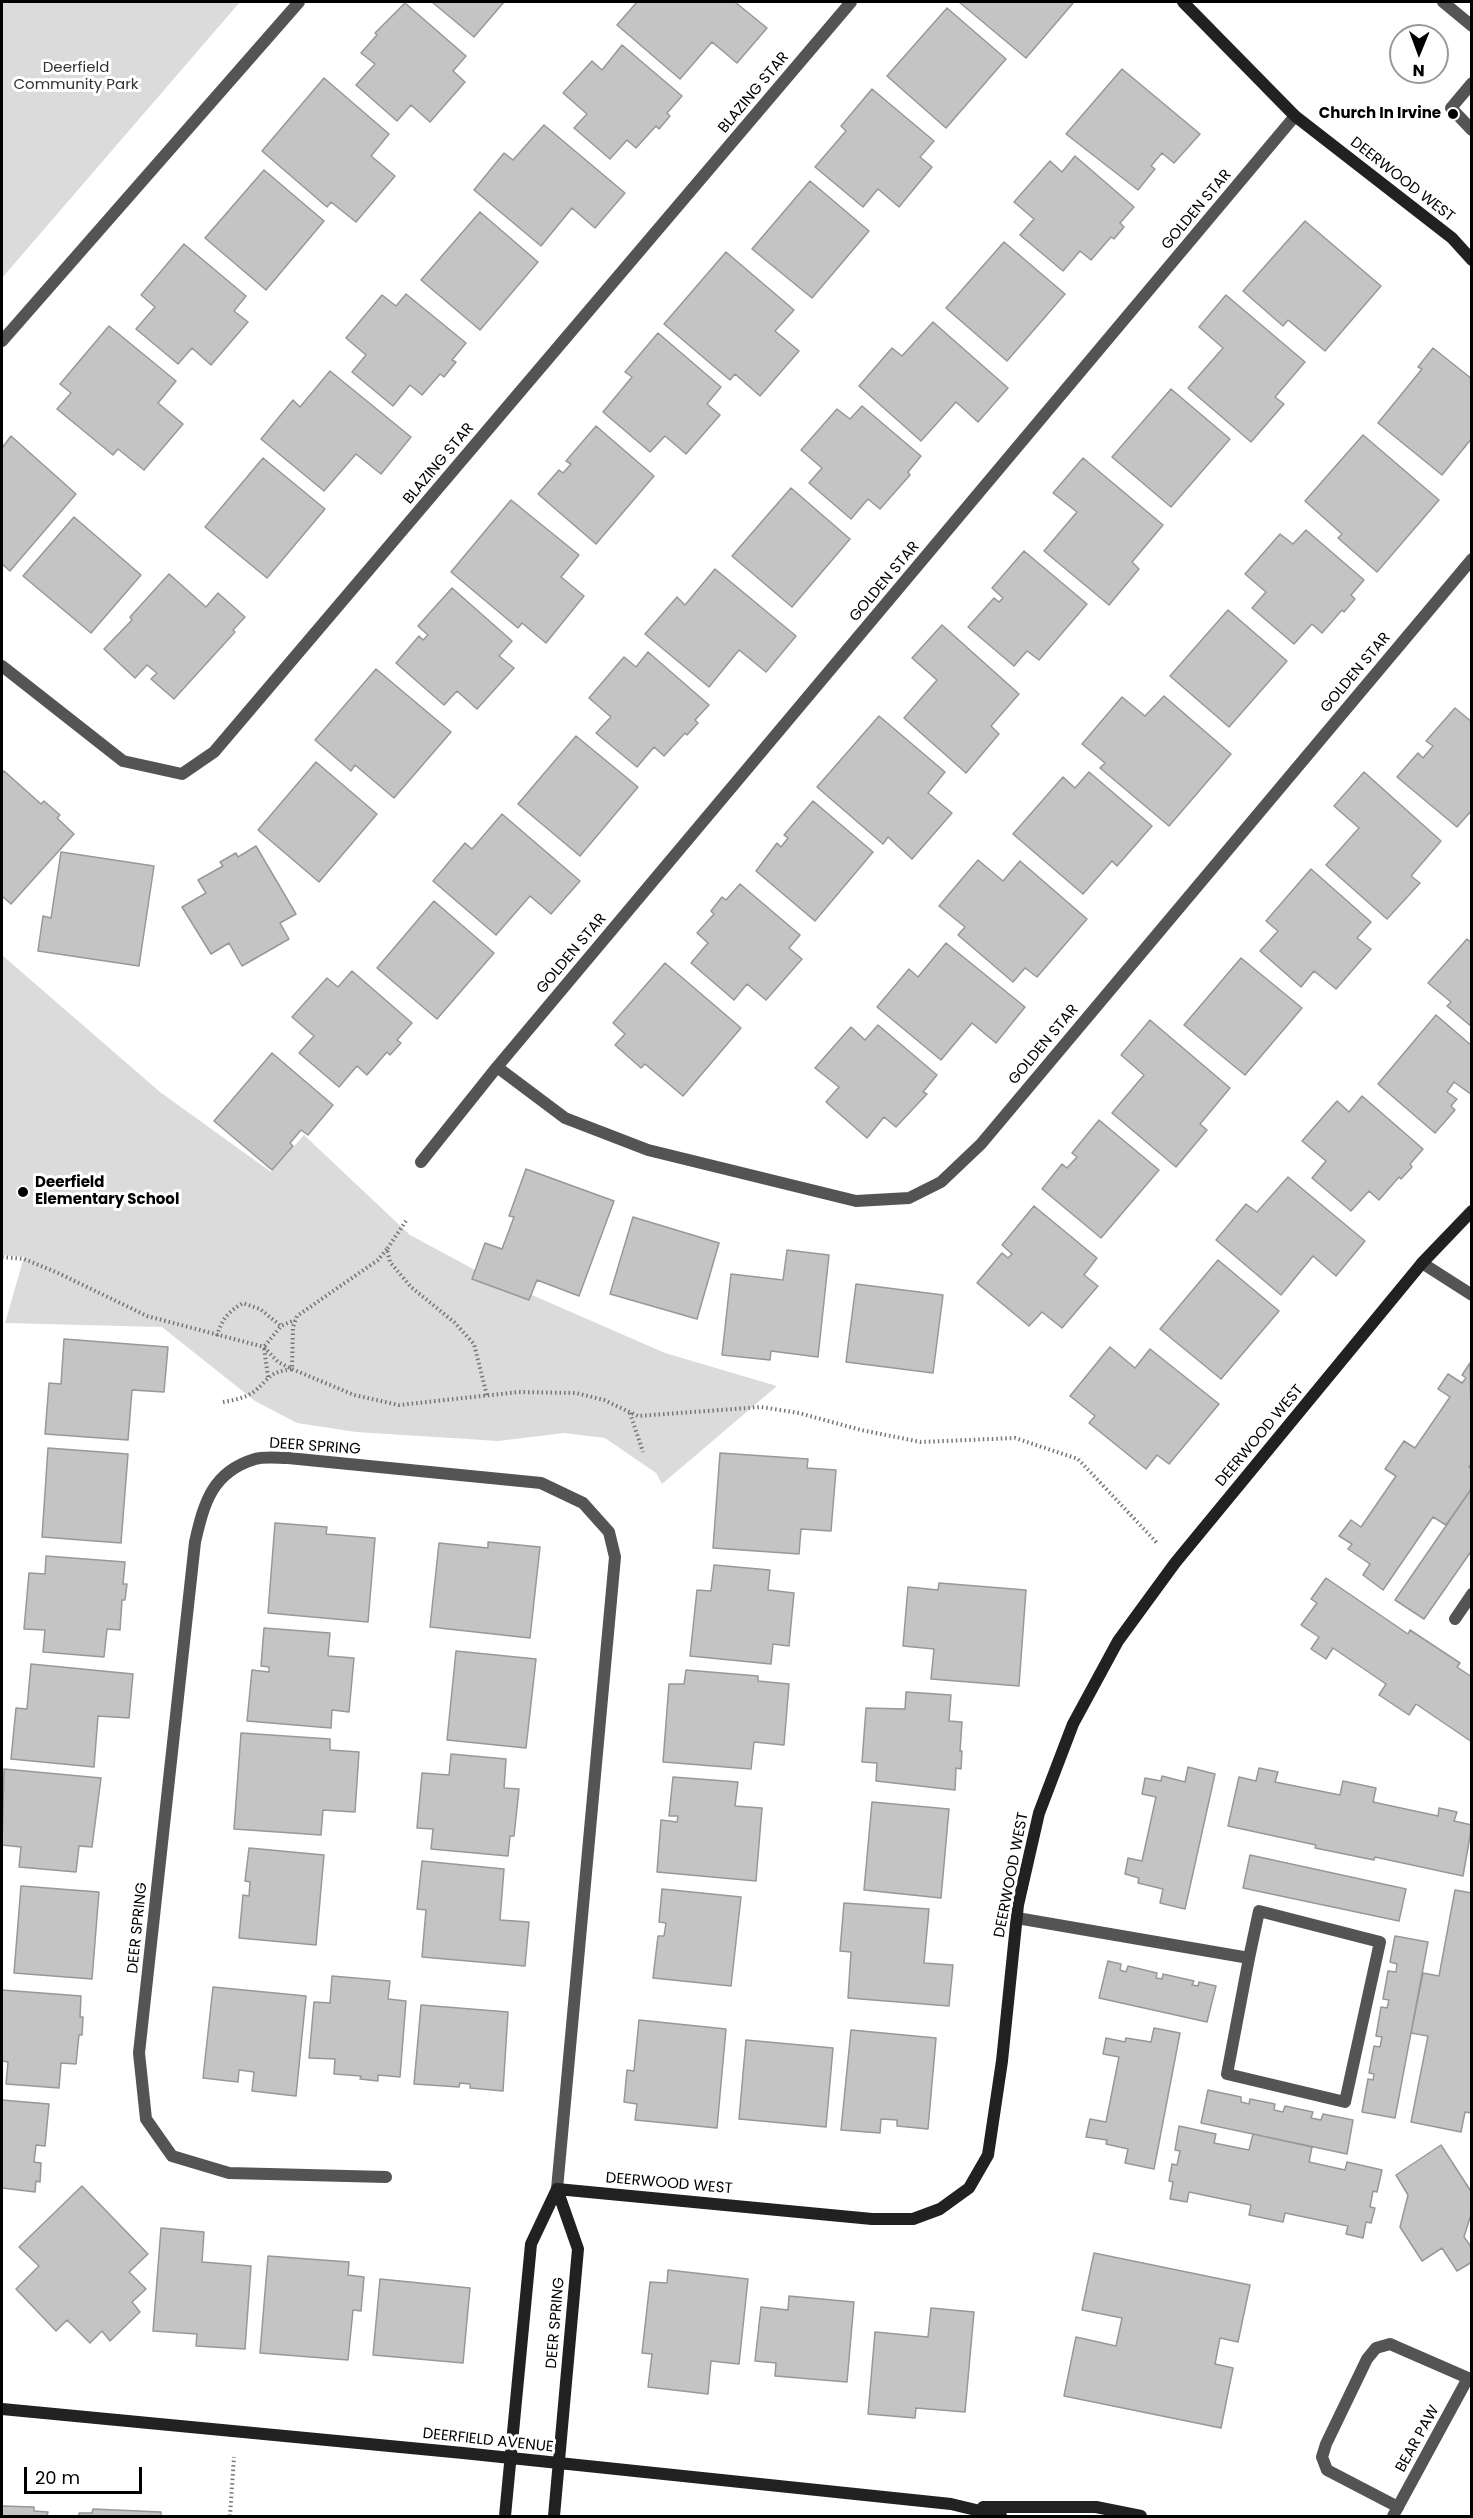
<!DOCTYPE html>
<style>
body{margin:0}
#map{position:relative;width:1473px;height:2518px;overflow:hidden;background:#fff;font-family:Poppins,sans-serif}
canvas{display:block}
.frame{position:absolute;inset:0;border:3px solid #000;pointer-events:none}
.north{position:absolute;left:1389px;top:24px;width:60px;height:60px;box-sizing:border-box;background:#fff;border:2px solid #999;border-radius:50%;rotate:181deg;font-size:16px;font-weight:700;line-height:24px;text-align:center;color:#000}
.north::after{content:'';display:block;margin:auto;width:21px;height:27px;background:#000;clip-path:polygon(50% 0,100% 100%,50% 72%,0 100%)}
.scale{position:absolute;left:24px;top:2467px;width:118px;height:27px;box-sizing:border-box;border:3px solid #000;border-top:0;padding-left:8px;font-size:18px;line-height:21px;white-space:nowrap;color:#000;-webkit-text-stroke:4px #fff;paint-order:stroke}
</style>
<div id="map">
<canvas width="1473" height="2518"></canvas>
<div class="frame"></div>
<div class="north">N</div>
<div class="scale">20 m</div>
</div>
<script>
const ctx = document.querySelector('canvas').getContext('2d');
ctx.lineJoin = 'round';
function paint(path, color) {
  ctx.fillStyle = color;
  ctx.fill(path, 'evenodd');
}
function strokePath(path, color, width, dash) {
  ctx.strokeStyle = color;
  ctx.lineWidth = width;
  ctx.lineCap = dash ? 'butt' : 'round';
  ctx.setLineDash(dash || []);
  ctx.stroke(path);
}
function label(font, color, halo, rows, align = 'center') {
  ctx.font = font + ' Poppins,sans-serif';
  ctx.lineWidth = 6;
  ctx.setLineDash([]);
  ctx.textBaseline = 'middle';
  ctx.strokeStyle = halo;
  ctx.fillStyle = color;
  for (const [text, x, y, turn = 0] of rows) {
    ctx.save();
    ctx.translate(x, y);
    ctx.rotate((+turn || 0) * Math.PI / 180);
    ctx.textAlign = isNaN(turn) ? turn : align;
    if (halo) ctx.strokeText(text, 0, 0);
    ctx.fillText(text, 0, 0);
    ctx.restore();
  }
}
paint(new Path2D(`
 M2 2H240L2 278Z
 M2 955 160 1092 271 1172 304 1135 410 1235 477 1271 665 1353 777 1386 662 1484 656 1473 605 1438 564 1433 498 1441 356 1432 297 1423 255 1401 162 1327 5 1323 24 1257 2 1255Z`), '#dbdbdb');
const building = new Path2D(`
 M432 2H504L474 37Z
 M637 2H735L767 28 737 63 712 42 680 79 617 25Z
 M959 2H1074L1026 58Z
 M405 3 466 56 453 71 465 82 430 122 411 105 397 121 356 85 375 64 361 53 377 35 375 33Z
 M947 8 1006 59 946 128 887 76Z
 M622 45 682 96 667 113 670 116 659 129 656 126 636 148 627 140 610 159 574 128 587 114 563 93 592 61 602 70Z
 M1122 69 1200 134 1174 163 1162 153 1151 166 1155 169 1138 190 1066 134Z
 M324 78 389 134 371 156 395 176 356 222 331 202 327 207 262 151Z
 M872 89 934 141 920 157 932 167 899 207 878 189 863 207 815 167 846 131 841 126Z
 M544 125 625 193 595 228 572 208 541 246 474 190 504 153 513 160Z
 M1075 156 1134 207 1120 223 1124 227 1114 239 1111 237 1091 260 1080 251 1063 271 1020 235 1034 219 1014 202 1050 161 1062 172Z
 M264 170 324 221 266 290 205 238Z
 M810 181 869 231 812 298 752 249Z
 M480 212 538 262 480 330 421 280Z
 M1305 221 1381 286 1325 351 1288 320 1283 326 1243 291Z
 M1004 242 1065 294 1007 361 946 308Z
 M184 244 246 296 234 311 248 322 211 365 192 348 178 364 136 329 155 307 141 295Z
 M726 252 794 310 775 331 799 351 760 396 735 374 730 380 664 324Z
 M406 294 466 343 452 360 456 362 444 377 440 374 422 395 410 385 393 406 352 372 366 355 346 338 382 295 396 306Z
 M1226 295 1305 362 1275 397 1284 404 1251 442 1188 388 1223 348 1199 327Z
 M933 322 1008 388 978 422 956 402 921 441 859 386 892 348 902 356Z
 M109 326 176 381 158 403 183 424 144 470 118 449 113 455 57 409 71 393 60 384Z
 M658 333 721 387 707 404 720 415 686 454 665 436 650 452 603 412 632 377 625 372Z
 M1433 348 1472 379V438L1442 475 1378 423 1422 369 1418 367Z
 M330 371 411 437 381 474 356 454 324 491 261 439 293 400 300 407Z
 M1171 389 1230 439 1171 507 1112 457Z
 M862 406 921 456 908 472 910 475 880 509 868 499 851 519 809 483 822 468 801 450 837 409 850 419Z
 M596 426 654 476 596 544 538 494 559 470 563 473 571 464 566 461Z
 M1363 435 1439 500 1377 572 1338 538 1342 534 1305 501Z
 M11 436 76 494 10 571 2 564V448Z
 M263 458 325 509 267 578 205 527Z
 M1083 458 1163 525 1132 562 1139 569 1109 605 1044 551 1077 512 1053 493Z
 M791 488 850 539 792 607 732 556Z
 M511 500 579 555 561 577 584 596 546 643 522 623 518 628 451 572Z
 M74 517 141 575 91 633 23 576Z
 M1306 530 1364 580 1351 595 1355 599 1344 612 1342 610 1322 633 1312 624 1294 644 1252 608 1266 592 1245 574 1280 534 1293 544Z
 M1024 551 1087 604 1039 660 1027 651 1014 666 968 627 994 598 999 602 1003 598 992 588Z
 M715 569 796 636 766 672 739 650 709 687 645 634 677 597 685 605Z
 M169 574 206 607 218 593 245 617 233 630 235 632 174 699 151 679 157 673 147 665 135 678 104 649 132 620 130 617Z
 M452 588 512 641 499 656 514 668 477 709 457 691 444 705 396 663 419 636 423 640 428 635 418 626Z
 M1228 610 1287 661 1229 727 1170 676Z
 M942 625 1019 694 991 726 999 734 966 773 904 718 937 680 912 658Z
 M648 652 709 705 695 720 698 723 687 735 685 733 664 756 654 747 637 767 596 733 611 717 589 698 624 657 636 667Z
 M376 669 451 732 394 798 355 765 351 771 315 740Z
 M1164 696 1231 754 1169 826 1100 768 1105 763 1082 744 1122 697 1145 716Z
 M1455 708 1472 722V810L1457 827 1397 777 1418 753 1423 758 1433 746 1426 741Z
 M879 716 945 772 928 793 952 813 912 859 888 837 883 844 817 787Z
 M576 736 638 787 580 856 518 804Z
 M316 762 377 814 319 882 258 830Z
 M4 771 41 804 44 801 60 815 57 818 74 834 11 904 2 896V774Z
 M1089 772 1152 826 1117 866 1112 861 1083 894 1013 834 1063 777 1075 788Z
 M1364 772 1441 841 1411 876 1420 883 1387 919 1326 865 1359 828 1334 806Z
 M813 801 873 852 815 921 756 871 777 843 781 847 788 838 784 835Z
 M502 814 580 881 551 914 530 896 496 935 433 881 465 843 472 849Z
 M256 846 296 914 280 923 289 939 242 966 229 943 211 954 182 907 206 893 198 880 223 866 220 862 236 853 238 857Z
 M61 852 154 866 139 966 38 951 43 916 51 918Z
 M978 860 1003 881 1020 861 1087 919 1037 977 1025 968 1013 982 958 935 965 927 939 906Z
 M1311 869 1371 922 1357 938 1371 949 1336 989 1314 971 1301 987 1260 951 1278 931 1266 921Z
 M740 884 800 935 789 948 802 959 766 1000 747 984 734 1000 691 963 708 943 697 933 714 914 711 911 722 897 726 900Z
 M434 901 494 953 437 1019 377 968Z
 M1467 939 1472 943V1027L1447 1006 1451 1002 1428 983Z
 M946 943 1025 1007 996 1043 972 1023 941 1060 877 1007 909 969 918 977Z
 M1241 958 1302 1008 1245 1075 1184 1025Z
 M665 963 741 1028 683 1096 645 1064 641 1068 615 1045 625 1034 613 1023Z
 M352 971 412 1023 397 1040 401 1043 390 1055 387 1052 367 1075 357 1066 339 1087 299 1053 314 1036 292 1017 327 978 338 987Z
 M1436 1015 1472 1046V1095L1454 1082 1447 1092 1457 1099 1451 1106 1455 1110 1435 1133 1378 1084Z
 M1150 1020 1230 1088 1200 1124 1207 1130 1176 1167 1112 1113 1144 1075 1121 1055Z
 M878 1025 937 1075 923 1092 927 1094 896 1127 884 1117 867 1138 826 1102 839 1087 815 1068 851 1027 865 1040Z
 M272 1053 333 1105 308 1135 301 1130 290 1143 293 1146 272 1170 214 1121Z
 M1362 1096 1423 1149 1410 1164 1412 1167 1401 1179 1399 1177 1379 1200 1369 1191 1351 1211 1312 1178 1326 1161 1302 1141 1337 1101 1349 1112Z
 M1099 1120 1159 1170 1101 1238 1042 1189 1062 1164 1067 1168 1077 1157 1072 1153Z
 M526 1169 614 1201 579 1296 537 1280 529 1300 472 1279 485 1243 502 1249 514 1217 509 1216Z
 M1288 1177 1365 1241 1336 1276 1313 1256 1281 1295 1216 1240 1246 1204 1257 1212Z
 M1034 1206 1097 1258 1084 1275 1098 1286 1062 1328 1042 1312 1029 1326 977 1283 1002 1253 1008 1258 1012 1254 1002 1245Z
 M633 1217 719 1243 697 1319 610 1294Z
 M787 1250 829 1255 818 1357 771 1351 770 1360 722 1355 731 1274 783 1280Z
 M1218 1260 1279 1311 1221 1379 1160 1329Z
 M856 1284 943 1295 933 1373 846 1362Z
 M64 1339 168 1347 164 1392 132 1390 128 1440 45 1434 49 1383 61 1384Z
 M1110 1347 1135 1368 1150 1349 1219 1404 1169 1464 1157 1455 1146 1469 1089 1423 1095 1416 1070 1396Z
 M1470 1363 1472 1463 1469 1467 1472 1469V1488L1446 1525 1433 1517 1383 1590 1363 1575 1370 1564 1348 1549 1352 1544 1339 1536 1351 1520 1361 1527 1396 1476 1385 1469 1404 1441 1415 1448 1450 1397 1438 1389 1448 1374 1462 1383 1466 1378 1462 1375Z
 M48 1448 128 1454 121 1543 42 1537Z
 M720 1453 808 1459 807 1468 836 1470 831 1531 801 1529 799 1554 713 1548Z
 M1472 1488V1550L1424 1619 1395 1600Z
 M275 1523 327 1527 326 1534 375 1538 368 1622 268 1613Z
 M488 1542 540 1547 530 1638 430 1627 439 1543 488 1548Z
 M46 1556 125 1562 123 1584H127L125 1600H122L120 1630 107 1629 104 1657 43 1652 45 1630 24 1629 29 1573 45 1574Z
 M714 1565 770 1570 768 1590 794 1593 789 1646 773 1644 771 1664 690 1656 697 1590 711 1591Z
 M1326 1578 1408 1634 1410 1630 1460 1663 1457 1667 1472 1677V1742L1416 1704 1409 1715 1379 1695 1386 1684 1333 1648 1326 1659 1311 1649 1319 1637 1301 1625 1317 1603 1311 1599Z
 M939 1583 1026 1590 1019 1686 931 1679 934 1649 903 1646 908 1587 938 1590Z
 M264 1628 330 1633 328 1656 354 1658 349 1712 332 1710 331 1728 247 1721 252 1670 269 1672V1667L261 1666Z
 M456 1651 536 1659 526 1748 447 1740Z
 M31 1664 133 1674 129 1718 98 1716 94 1767 11 1759 16 1708 27 1709Z
 M686 1670 758 1676V1681L789 1684 784 1745 754 1742 751 1769 663 1762 669 1684H684Z
 M906 1692 951 1695 949 1721 962 1722 960 1751H962L961 1769 956 1768 955 1790 876 1781 877 1763 862 1762 866 1708 905 1709Z
 M241 1733 330 1739V1750L359 1752 355 1812 323 1810 321 1835 234 1829Z
 M451 1754 506 1759 504 1788 519 1789 514 1836H510L508 1856 431 1849 433 1829 417 1828 422 1773 449 1775Z
 M1188 1767 1215 1774 1185 1909 1160 1903 1163 1889 1138 1883 1139 1878 1125 1874 1128 1858 1142 1861 1156 1797 1142 1794 1145 1778 1161 1781 1162 1776 1185 1782Z
 M1259 1768 1278 1772 1275 1782 1340 1795 1343 1781 1376 1788 1373 1802 1438 1816 1439 1808 1457 1812 1454 1821 1472 1825 1463 1876 1375 1857 1374 1860 1315 1848 1316 1845 1228 1826 1239 1777 1256 1781Z
 M4 1769 101 1778 92 1847 79 1846 76 1872 19 1867 21 1847 2 1845Z
 M673 1777 738 1782 735 1806 762 1808 756 1881 657 1872 661 1820 677 1822 678 1816H669Z
 M872 1802 949 1809 941 1898 864 1890Z
 M249 1848 324 1855 316 1945 239 1938 243 1895 249 1896 250 1882 245 1881Z
 M1250 1855 1406 1889 1399 1921 1243 1888Z
 M422 1861 504 1869 500 1920 529 1922 525 1966 422 1957 426 1910 417 1909Z
 M21 1886 99 1892 92 1979 14 1973Z
 M662 1889 741 1897 731 1986 653 1978 658 1936H664L666 1923 659 1922Z
 M1455 1890 1472 1893V2113L1465 2112 1461 2132 1411 2122 1428 2036 1411 2033 1423 1973 1439 1976Z
 M844 1903 929 1909 924 1963 953 1965 949 2006 848 1998 851 1952 840 1951Z
 M1395 1936 1428 1942 1395 2118 1362 2112 1368 2079 1373 2080 1374 2074 1369 2073 1374 2046 1380 2047 1382 2037 1376 2036 1381 2007 1387 2008 1389 2000 1383 1999 1388 1971 1396 1972 1397 1964 1390 1962Z
 M1108 1961 1121 1964 1120 1970 1126 1972 1128 1966 1157 1973 1156 1978 1162 1979 1163 1974 1194 1981 1192 1985 1198 1986 1199 1982 1216 1986 1207 2022 1099 1998Z
 M332 1976 390 1981 388 1999 406 2001 400 2077 378 2075V2081L360 2079 361 2076 334 2074 335 2059 309 2058 314 2002 330 2003Z
 M213 1987 306 1996 296 2096 252 2091 254 2072 239 2070 238 2082 203 2078Z
 M2 1990 81 1996 80 2017H83L82 2035H79L76 2064 61 2063 59 2088 6 2084 8 2062 2 2061Z
 M421 2005 508 2012 503 2091 470 2088V2084L460 2083 459 2087 414 2084Z
 M639 2020 726 2029 717 2128 635 2120 637 2104 624 2102 627 2070 634 2071Z
 M1154 2028 1180 2033 1154 2169 1125 2163 1128 2149 1106 2144 1107 2140 1086 2137 1090 2119 1106 2122 1119 2057 1103 2054 1106 2038 1125 2042 1126 2038 1151 2042Z
 M851 2030 936 2038 928 2129 897 2126V2120L881 2119 880 2133 841 2130Z
 M746 2040 833 2048 826 2127 739 2119Z
 M1208 2090 1241 2097V2102L1249 2104 1250 2099 1275 2104 1274 2110 1283 2112 1285 2106 1313 2112 1311 2118 1321 2120 1323 2114 1353 2120 1347 2154 1201 2123Z
 M2 2100 49 2104 45 2146 36 2145 34 2162 41 2163 40 2182 36 2181 35 2192 2 2188Z
 M1179 2126 1216 2134 1214 2143 1249 2150 1253 2134 1312 2147 1309 2162 1345 2170 1347 2162 1382 2170 1377 2192 1373 2191 1370 2207 1375 2208 1371 2223 1366 2222 1363 2238 1346 2234 1348 2226 1285 2213 1283 2222 1249 2215 1251 2205 1189 2192 1187 2202 1170 2199 1173 2182 1169 2181 1172 2164 1177 2165 1180 2151 1175 2150Z
 M1441 2145 1472 2193V2211L1464 2237 1472 2248V2262L1457 2271 1442 2248 1422 2261 1400 2227 1408 2195 1396 2175Z
 M82 2186 148 2254 129 2272 146 2289 132 2302 140 2312 110 2341 102 2331 90 2343 67 2320 56 2331 16 2289 39 2266 19 2247Z
 M161 2228 204 2232 202 2262 251 2266 245 2349 196 2346 197 2334 153 2331Z
 M1094 2253 1250 2285 1238 2342 1220 2338 1215 2364 1233 2368 1221 2428 1064 2396 1076 2337 1116 2346 1122 2318 1082 2310Z
 M268 2256 349 2262 348 2275 364 2277 361 2311 353 2310 348 2360 260 2353Z
 M668 2270 748 2279 739 2364 711 2361 708 2394 648 2387 652 2354 642 2353 650 2282 667 2283Z
 M380 2279 470 2288 463 2363 373 2355Z
 M789 2296 854 2302 847 2382 775 2376 776 2363 755 2361 761 2307 788 2310Z
 M931 2308 974 2312 965 2412 916 2408 915 2418 868 2414 875 2332 928 2337Z
 M2 2506 34 2507V2511L48 2512 47 2516H2Z
 M93 2509 161 2512V2516H79V2513H92Z`);
paint(building, '#c4c4c4');
strokePath(building, '#989898', 1.5);
strokePath(new Path2D(`
 M406 1221 387 1249 390 1262 411 1287 454 1322 474 1344 487 1396
 M2 1257 24 1259 58 1273 147 1316 264 1347 278 1362 292 1369 354 1395 399 1405 519 1392 576 1393 604 1400 638 1416 761 1407 799 1413 861 1430 921 1442 1015 1438 1078 1459 1158 1544
 M217 1336C221 1320 229 1311 243 1303L260 1309 281 1326
 M268 1377 264 1347 281 1326 295 1320
 M223 1402C234 1400 246 1398 255 1391 272 1376 268 1373 292 1369L293 1327 297 1316 378 1260 387 1249
 M630 1413 643 1452
 M230 2516 234 2457`), '#767676', 4, [1.5, 3]);
strokePath(new Path2D(`
 M1443 2 1472 26
 M1472 83 1451 108 1472 130
 M1455 1619 1472 1594
 M1017 1918 1249 1958 1259 1911 1380 1942 1345 2102 1227 2074 1249 1958
 M1398 2507 1327 2470 1322 2457 1326 2444 1367 2359 1376 2348 1390 2344 1468 2378`), '#545454', 12);
strokePath(new Path2D(`
 M2 341 299 2
 M2 666 123 761 182 774 214 752 851 2
 M497 1067 565 1118 648 1150 856 1201 909 1198 941 1182 981 1144 1472 559
 M421 1162 497 1067 1295 116
 M1422 1263 1472 1295
 M386 2177 229 2173 172 2156 146 2119 139 2053 195 1542C204 1503 212 1472 255 1459 265 1456 278 1458 288 1458L541 1483 583 1503 609 1532 615 1557 557 2189
 M1393 2516 1468 2378 1472 2380`), '#545454', 12);
strokePath(new Path2D(`
 M1183 2 1295 116 1452 238 1472 260
 M557 2189 872 2219H913L940 2209 969 2188 988 2155 1002 2061 1018 1905 1039 1813 1073 1724 1118 1641 1175 1563 1422 1263 1472 1211
 M2 2409 463 2453 951 2504 1001 2516
 M983 2507H1096L1141 2516
 M505 2516 531 2244 557 2189
 M554 2516 578 2249 557 2189`), '#212121', 12);
for (const [x, y, r, color] of [
 [1453,114,6,"#000"],
 [23,1192,6,"#000"]
]) {
  const dot = new Path2D();
  dot.arc(x, y, r, 0, 2 * Math.PI);
  ctx.fillStyle = color;
  ctx.fill(dot);
  strokePath(dot, '#fff', 2);
}
label('15px', '#323232', '#fff', [
 ["Deerfield",76,68],
 ["Community Park",76,85]
]);
label('15px', '#000', '#fff', [
 ["BLAZING STAR",754,93,-50],
 ["DEERWOOD WEST",1402,180,38],
 ["GOLDEN STAR",1197,210,-50],
 ["BLAZING STAR",439,464,-50],
 ["GOLDEN STAR",885,582,-50],
 ["GOLDEN STAR",1356,673,-50],
 ["GOLDEN STAR",572,954,-50],
 ["GOLDEN STAR",1044,1045,-50],
 ["DEERWOOD WEST",1260,1436,-50],
 ["DEER SPRING",315,1447,4],
 ["DEERWOOD WEST",1012,1875,-79],
 ["DEER SPRING",138,1928,-84],
 ["DEERWOOD WEST",669,2184,5],
 ["DEER SPRING",556,2323,-85],
 ["BEAR PAW",1418,2439,-61],
 ["DEERFIELD AVENUE",488,2441,6]
]);
label('bold 15px', '#000', '#fff', [
 ["Church In Irvine",1441,114],
 ["Deerfield",35,1183,"left"],
 ["Elementary School",35,1200,"left"]
], 'right');
</script>
